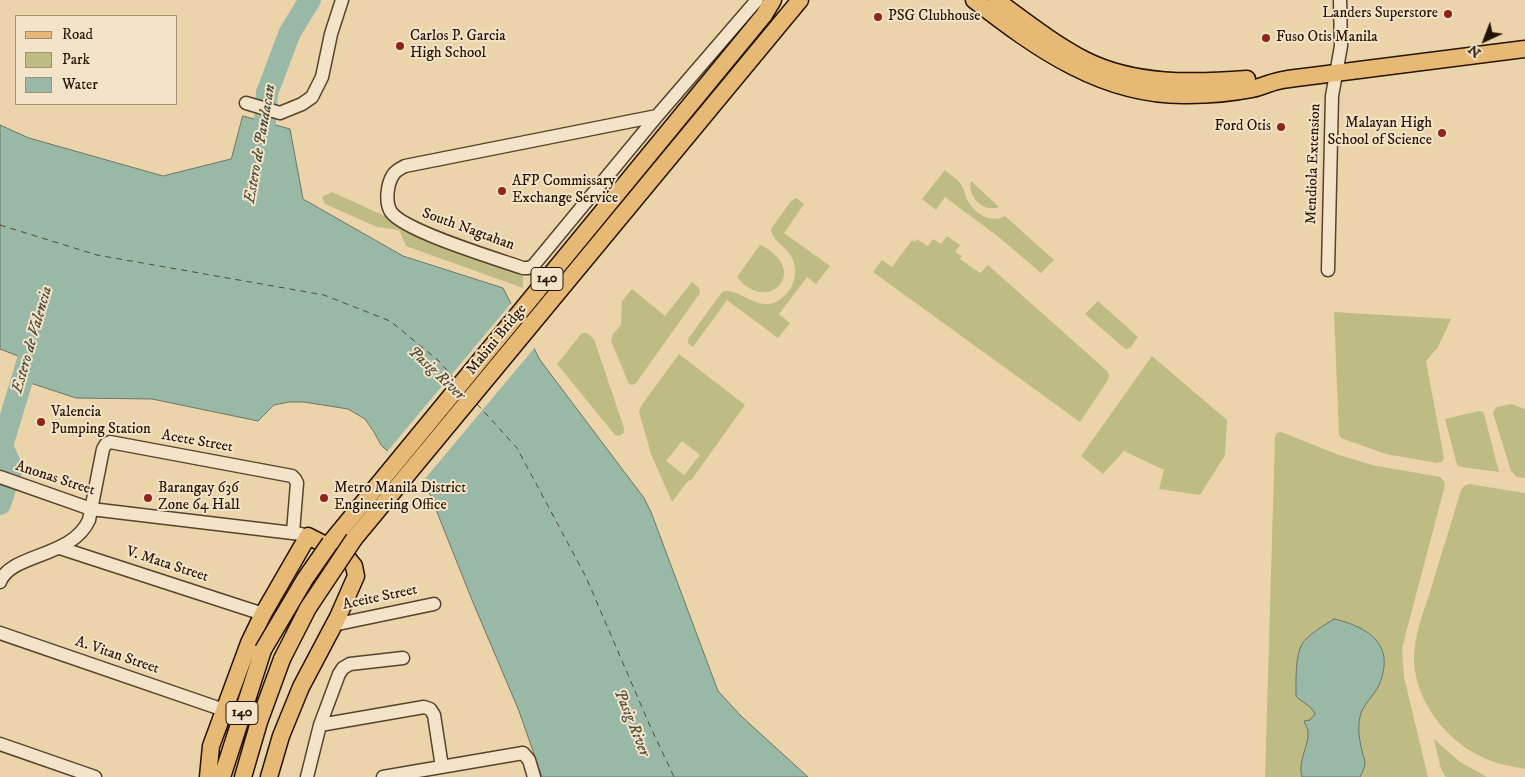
<!DOCTYPE html>
<style>
body{margin:0}
#map{position:relative;width:1525px;height:777px;overflow:hidden;background:#ecd4aa;font-family:"IM FELL DW Pica",serif}
canvas{display:block}
.legend{position:absolute;left:15px;top:15px;width:162px;height:90px;box-sizing:border-box;background:#f3e3c8;border:1px solid #a18f78;margin:0;padding:6px 9px;list-style:none;font-size:15px;color:#251201}
.legend li{display:flex;align-items:center;gap:10px;height:25px}
.legend b{width:25px;border:1px solid #a18f78}
.north{position:absolute;left:1460px;top:15px;width:50px;height:50px;-webkit-text-stroke:4px #f3e3c8;paint-order:stroke;rotate:223deg;font-size:14px;font-weight:700;line-height:20px;text-align:center;color:#251201}
.north::after{content:'';display:block;margin:auto;width:18px;height:22px;background:#251201;clip-path:polygon(50% 0,100% 100%,50% 72%,0 100%)}
</style>
<div id="map">
<canvas width="1525" height="777"></canvas>
<ul class="legend">
<li><b style="height:6px;background:#e6ba75"></b>Road</li>
<li><b style="height:14px;background:#bfbb84"></b>Park</li>
<li><b style="height:14px;background:#99b8a6"></b>Water</li>
</ul>
<div class="north">N</div>
</div>
<script>
const ctx = document.querySelector('canvas').getContext('2d');
ctx.lineJoin = 'round';
function paint(path, color) {
  ctx.fillStyle = color;
  ctx.fill(path, 'evenodd');
}
function strokePath(path, color, width, dash) {
  ctx.strokeStyle = color;
  ctx.lineWidth = width;
  ctx.lineCap = dash ? 'butt' : 'round';
  ctx.setLineDash(dash || []);
  ctx.stroke(path);
}
function label(font, color, halo, rows, align = 'center') {
  ctx.font = font + ' "IM FELL DW Pica",serif';
  ctx.lineWidth = 4;
  ctx.setLineDash([]);
  ctx.textBaseline = 'middle';
  ctx.strokeStyle = halo;
  ctx.fillStyle = color;
  for (const [text, x, y, turn = 0] of rows) {
    ctx.save();
    ctx.translate(x, y);
    ctx.rotate((+turn || 0) * Math.PI / 180);
    ctx.textAlign = isNaN(turn) ? turn : align;
    if (halo) ctx.strokeText(text, 0, 0);
    ctx.fillText(text, 0, 0);
    ctx.restore();
  }
}
paint(new Path2D(`
 M945 170C950 175 959 180 962 186 965 191 965 197 968 201 975 214 991 224 1005 216L1054 260 1041 273 1000 238 945 197 936 210 922 199Z
 M971 181 999 207C984 213 967 197 971 181Z
 M332 192 387 217 403 228 523 276V288L406 246 399 230 377 227 325 204 322 197Z
 M796 198 804 204 784 233 830 266 816 284 807 277 779 314 790 323 778 338 727 300 693 347 688 343V339L722 292C741 285 762 322 787 293 793 286 796 277 795 268 793 247 772 244 771 229L791 201Z
 M947 236 960 245 955 252 962 256 960 259 980 273 988 265 1107 371 1109 375 1108 380 1080 422 873 272 882 260 892 267 912 240 915 242 917 239 928 246 933 239 941 244Z
 M760 245C766 247 771 251 776 256 801 281 763 311 737 277Z
 M692 282 699 288 700 293 636 383 632 385 629 384 611 341 613 334 621 325 622 301 632 289 665 316Z
 M1098 301 1138 337 1130 348 1126 349 1123 347 1085 314Z
 M1334 312 1451 319 1438 347 1426 361 1444 458 1442 462 1437 463 1386 454 1341 438 1339 434Z
 M582 333H587L594 339 624 428V433L619 436 615 435 557 364Z
 M679 354 745 405 692 479 687 482 672 502 651 454 639 412 641 406ZM682 441 700 455 684 475 666 461Z
 M1152 356 1227 420 1225 455 1200 495 1159 489 1164 470 1124 451 1103 474 1081 456Z
 M1511 404 1525 409V478L1517 477 1511 471 1493 413 1494 410 1497 407Z
 M1479 411H1482L1484 414 1499 472 1462 467 1458 466 1456 461 1445 419Z
 M1281 432 1339 455 1372 465 1440 477 1444 481 1445 485 1402 648 1404 677 1428 777H1265L1275 437 1277 433Z
 M1469 484 1525 493V769C1508 766 1493 763 1478 755 1444 738 1416 700 1414 662 1413 638 1423 614 1430 592 1440 558 1451 524 1461 490L1464 486Z
 M1434 739 1460 762 1487 777H1446L1441 769Z`), '#bfbb84');
const water = new Path2D(`
 M243 116 290 129 303 199 403 256 503 288 540 360 644 498 651 512 718 691 741 716 808 777H542L519 711 472 600 429 492 381 445 374 432 365 419 348 409 304 402H289L274 405 258 421 152 399 76 398 15 378 23 358 0 349V125L29 138 163 176 231 159Z
 M1334 619C1369 627 1396 645 1379 685 1374 696 1362 705 1360 717 1357 729 1360 743 1363 755 1364 758 1365 760 1365 763 1365 767 1362 773 1360 777H1302C1297 761 1309 747 1308 732 1308 728 1305 725 1304 721L1310 720 1315 714C1311 705 1302 703 1296 696 1296 682 1295 656 1302 644 1307 635 1325 625 1334 619Z`);
paint(water, '#99b8a6');
strokePath(water, '#6b7664', 1);
paint(new Path2D(`
 M513 301 536 346 419 486 386 453Z`), '#ecd4aa');
strokePath(new Path2D(`
 M260 152 265 122 267 93 290 32 310 0
 M0 504 12 468 2 446 31 350`), '#99b8a6', 22);
strokePath(new Path2D(`
 M0 225 97 255 324 295 390 321 439 361 454 379
 M477 404 517 448 586 577 650 726 674 777`), '#4e4c3b', 1, [6, 5]);
const minor = new Path2D(`
 M246 103 280 113 302 104 312 97 322 77 331 34 342 0
 M657 116 405 166C401 168 395 171 393 175 387 184 385 203 391 212 404 231 497 259 523 268H528L533 266 657 116 757 0
 M1328 270 1332 96 1341 46 1340 0
 M0 477 91 509 301 534
 M60 548 263 614
 M0 582C11 553 72 558 89 520L103 449 106 444 110 442 292 476 295 479 297 483 293 532
 M333 625 434 604
 M0 633 224 710
 M320 725 424 707 430 709 434 715 442 767
 M0 744 95 777
 M307 777 320 725 339 674 343 668 350 664 403 658
 M383 777 523 753 529 760 534 777`);
const major = new Path2D(`
 M974 0C1037 49 1104 97 1188 95 1209 95 1232 93 1252 89 1261 87 1269 83 1278 81 1286 79 1295 78 1304 77L1525 49
 M996 0C1025 21 1054 44 1085 60 1135 85 1193 83 1247 79
 M354 539 800 0
 M330 543 764 15 773 0
 M208 777 211 746 249 643 263 614 308 536 345 555 354 566 356 576 338 617 301 687 281 736 269 777
 M222 777 263 650
 M243 777 259 722 282 659`);
strokePath(minor, '#57422b', 15);
strokePath(major, '#251201', 19);
strokePath(minor, '#f3e3c8', 12);
strokePath(major, '#e6ba75', 16);
const majorBridge = new Path2D(`
 M263 650 305 579 330 543
 M282 659 308 608 354 539`);
strokePath(majorBridge, '#251201', 19, []);
strokePath(majorBridge, '#e6ba75', 16);
for (const [x, y, r, color] of [
 [1448,14,5,"#8f2418"],
 [878,17,5,"#8f2418"],
 [1266,38,5,"#8f2418"],
 [400,46,5,"#8f2418"],
 [1281,127,5,"#8f2418"],
 [1442,133,5,"#8f2418"],
 [502,191,5,"#8f2418"],
 [41,422,5,"#8f2418"],
 [148,498,5,"#8f2418"],
 [324,498,5,"#8f2418"]
]) {
  const dot = new Path2D();
  dot.arc(x, y, r, 0, 2 * Math.PI);
  ctx.fillStyle = color;
  ctx.fill(dot);
  strokePath(dot, '#f3e3c8', 2);
}
for (const [x, y, w] of [
 [547,279,32],
 [242,713,32]
]) {
  const box = new Path2D();
  box.roundRect(x - w / 2, y - 11.5, w, 23, 4);
  ctx.fillStyle = '#f3e3c8';
  ctx.fill(box);
  strokePath(box, '#251201', 1);
}
label('bold 14px', '#251201', null, [
 ["140",547,279],
 ["140",242,713]
]);
label('15px', '#251201', '#f3e3c8', [
 ["Landers Superstore",1438,14,"right"],
 ["PSG Clubhouse",888,17],
 ["Carlos P. Garcia",410,37],
 ["High School",410,54],
 ["Fuso Otis Manila",1276,38],
 ["Malayan High",1432,124,"right"],
 ["School of Science",1432,141,"right"],
 ["Ford Otis",1271,127,"right"],
 ["AFP Commissary",512,182],
 ["Exchange Service",512,199],
 ["Valencia",51,413],
 ["Pumping Station",51,430],
 ["Barangay 636",158,489],
 ["Zone 64 Hall",158,506],
 ["Metro Manila District",334,489],
 ["Engineering Office",334,506]
], 'left');
label('15px', '#251201', '#f3e3c8', [
 ["Mendiola Extension",1314,164,-88],
 ["South Nagtahan",468,230,20],
 ["Mabini Bridge",497,340,-51],
 ["Acete Street",197,442,10],
 ["Anonas Street",55,479,18],
 ["V. Mata Street",167,565,18],
 ["Aceite Street",380,598,-12],
 ["A. Vitan Street",117,656,19]
]);
label('italic 16px', '#4e4c3b', '#f3e3c8', [
 ["Estero de Pandacan",261,144,-80],
 ["Estero de Valencia",33,340,-74],
 ["Pasig River",436,374,43],
 ["Pasig River",631,723,68]
]);
</script>
